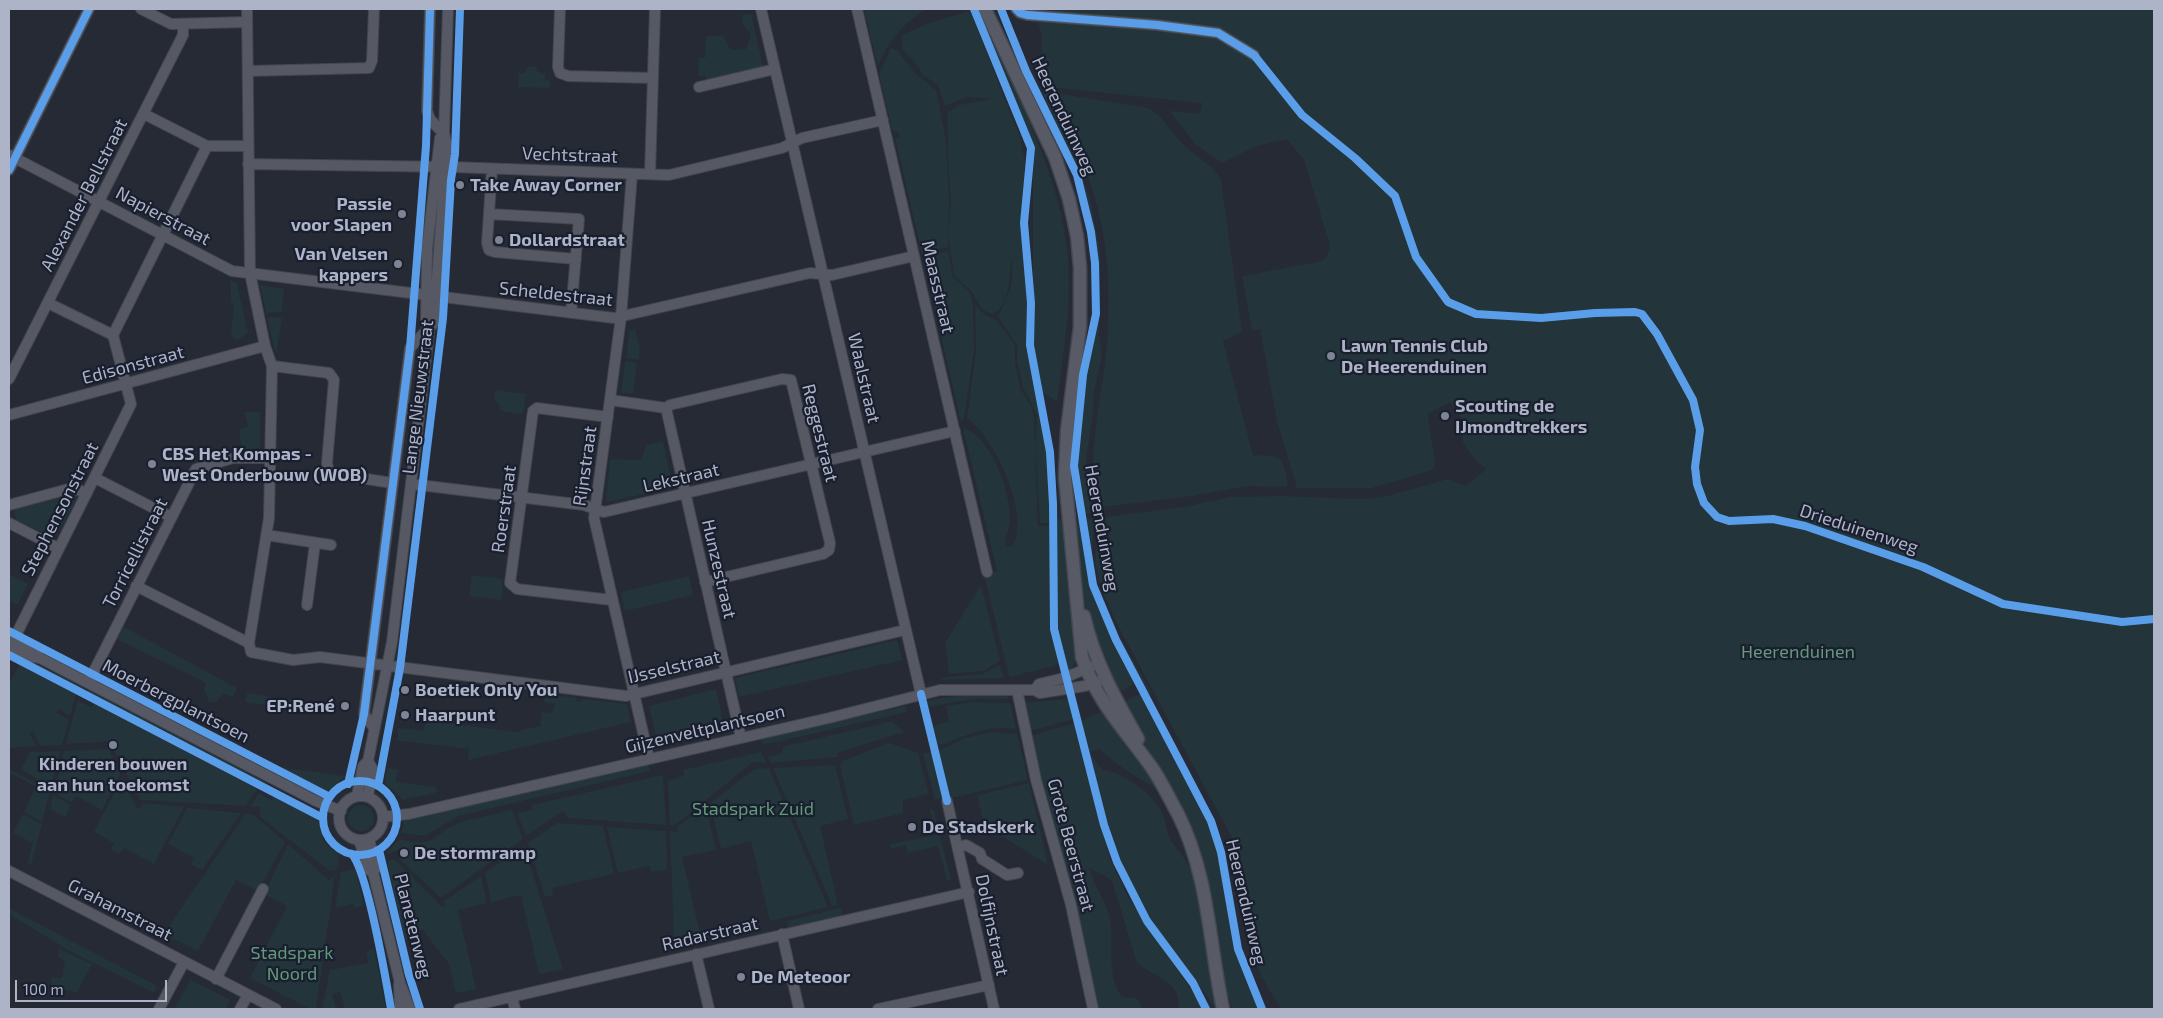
<!DOCTYPE html>
<meta charset="utf-8">
<style>
body{margin:0}
#map{position:relative;width:2163px;height:1018px;overflow:hidden;background:#262a34;font-family:"Exo 2",sans-serif}
canvas{display:block}
.frame{position:absolute;inset:0;border:10px solid #aeb4c7;pointer-events:none}
.scale{position:absolute;left:15px;top:980px;width:152px;height:22px;box-sizing:border-box;border:2px solid #aeb4c7;border-top:0;padding-left:6px;font-size:15px;line-height:18px;white-space:nowrap;color:#aeb4c7;-webkit-text-stroke:4px #191f2f;paint-order:stroke}
</style>
<div id="map">
<canvas width="2163" height="1018"></canvas>
<div class="frame"></div>
<div class="scale">100 m</div>
</div>
<script>
const ctx = document.querySelector('canvas').getContext('2d');
ctx.lineJoin = 'round';
function paint(path, color) {
  ctx.fillStyle = color;
  ctx.fill(path, 'evenodd');
}
function strokePath(path, color, width, dash) {
  ctx.strokeStyle = color;
  ctx.lineWidth = width;
  ctx.lineCap = dash ? 'butt' : 'round';
  ctx.setLineDash(dash || []);
  ctx.stroke(path);
}
function label(font, color, halo, rows, align = 'center') {
  ctx.font = font + ' "Exo 2",sans-serif';
  ctx.lineWidth = 4.5;
  ctx.setLineDash([]);
  ctx.textBaseline = 'middle';
  ctx.strokeStyle = halo;
  ctx.fillStyle = color;
  for (const [text, x, y, turn = 0] of rows) {
    ctx.save();
    ctx.translate(x, y);
    ctx.rotate((+turn || 0) * Math.PI / 180);
    ctx.textAlign = isNaN(turn) ? turn : align;
    if (halo) ctx.strokeText(text, 0, 0);
    ctx.fillText(text, 0, 0);
    ctx.restore();
  }
}
paint(new Path2D(`
 M864 9H926C903 24 888 41 878 67Z
 M976 9H982C995 39 1007 69 1020 100 1042 151 1063 202 1068 258 1072 306 1063 355 1057 402L1041 391 1033 352V148Z
 M1037 9H2154V1009H1281L1261 976 1256 963 1248 923 1242 866 1237 847 1116 622 1102 590 1095 562 1099 518 1183 507 1231 497 1284 496 1356 499 1380 498 1448 479 1466 486 1486 469 1476 461 1463 443V422L1451 402 1428 414 1435 464 1432 470 1372 488H1297L1277 421 1260 329 1252 330 1242 276 1319 262 1327 257 1330 245 1304 160 1287 139 1256 146 1222 163 1195 144 1170 111 1200 114 1202 103 1048 87 1041 59 1042 36 1037 19H1044Z
 M970 11 1020 137 1025 163 1022 203 1028 303V351L1047 445 1050 523H1040L1035 444 1037 415 1023 387 1017 362V345L998 317 1011 287 1013 257C1008 271 1012 307 992 314L983 310 971 291 954 276 948 234 951 201 948 163 947 113 959 105 993 99 967 97 945 106 938 85 923 75 917 65 903 50 901 36 926 24Z
 M751 14 763 67 706 80 705 75 698 77 699 58H705L706 36H724L729 47 733 50 746 49 751 34 743 25 742 15Z
 M891 48 897 50 914 72 936 90 946 141 949 202 948 247 922 253 895 138 900 137 899 133 892 130 879 74Z
 M528 67H536L537 71 545 74V80L550 81 549 88 518 87 519 73H524Z
 M1042 91 1148 108C1165 117 1168 129 1181 142 1194 156 1212 163 1221 180L1242 332 1223 341 1253 455C1282 457 1282 454 1288 484L1286 487 1248 486 1193 496 1094 508C1093 487 1092 467 1094 447 1096 411 1105 376 1107 341 1114 253 1099 187 1059 109L1090 200 1100 251 1099 333 1102 355 1094 392 1093 414 1086 460 1087 488 1094 513H1085L1077 456 1088 363 1099 313 1096 249 1089 208 1081 182Z
 M948 251 953 277 969 291 973 303 974 351 964 418 961 422 928 279 933 277 932 273 926 271 923 257Z
 M231 280 237 283 248 333 237 341 231 336 234 303H231Z
 M260 285 284 289 282 312 266 313Z
 M975 305 984 314 995 319 1015 345V362L1020 388 1031 406 1034 417 1038 526H1051V617L1058 662 1057 665 1009 677 984 574 997 571 963 428C991 435 1011 493 1010 520 1009 529 1005 539 1005 547L1013 546C1030 513 995 438 967 418L976 352Z
 M269 317 282 318 276 355 267 319Z
 M635 329 640 349 639 360 626 358 629 331Z
 M625 361 637 363 633 394 621 393Z
 M495 390 526 394 523 414 501 411 499 404 494 400Z
 M244 412H260V446L257 449 242 450 239 429 248 426Z
 M663 442 673 488 606 502 610 459 641 460 646 445Z
 M74 491 78 497 55 538 16 520 14 508Z
 M1095 518C1094 532 1091 547 1092 560 1097 609 1130 652 1152 694L1149 695C1130 664 1109 630 1099 595 1091 571 1088 545 1085 519Z
 M1055 519H1062L1077 660 1069 672 1064 663 1056 629Z
 M1078 521H1081L1085 557 1097 605 1136 683 1116 694 1089 628 1077 555 1075 524Z
 M9 574 28 584 17 605 9 600Z
 M472 575 503 579 501 600 469 596Z
 M689 576 693 595 625 611 621 592Z
 M981 585 1000 661 983 671 949 674 945 643Z
 M124 627 237 688 233 697 223 694 216 702H209L204 689 206 683 117 639Z
 M897 640 902 660 739 697 735 678Z
 M24 657 84 687 82 691 22 660Z
 M19 665 76 694 70 716 59 709 56 712 69 720 62 745 40 746 33 731 30 733 36 746 9 748V684Z
 M1000 665 1004 678 940 680 945 677 982 674Z
 M88 689 263 780 260 784 86 693Z
 M716 689 723 721 731 719 732 723 650 742 649 738 656 736 649 706Z
 M247 693 311 703 310 712 245 702Z
 M1142 693 1209 823 1217 851 1235 947 1258 1009H1232L1230 998 1226 999 1208 881 1198 845 1168 784 1121 703Z
 M545 694 576 698V701L581 702 582 699 627 704 631 722 468 760 469 749 394 740 398 738V728L424 731 426 720 515 732 540 726 542 712 552 713 555 704 544 702Z
 M79 695V701L91 707 94 703 258 788 246 806 140 800 113 749H115V741L66 744Z
 M961 695 1008 696 1009 699H972L928 707 926 701Z
 M1069 699 1074 719 1030 731 1023 703Z
 M972 702 1010 703 1016 729C980 725 969 736 937 746L932 727 949 721 946 706Z
 M906 706 907 712 763 745 760 738Z
 M1104 711 1157 788C1144 783 1109 760 1100 749L1088 752 1103 770C1123 772 1153 794 1162 813 1166 821 1166 831 1170 839 1177 850 1188 861 1193 874 1208 917 1206 965 1217 1009L1161 937 1129 882 1104 813 1080 721Z
 M892 721 904 732 837 753 838 757 771 763 768 757 783 753 782 747Z
 M1075 723 1110 859 1129 899 1204 1009H1179C1181 980 1155 978 1137 963L1112 881C1102 872 1097 874 1089 867 1093 885 1110 907 1111 925 1113 948 1107 977 1122 997L1136 998 1143 1009H1099L1031 736Z
 M991 732 1017 734 1028 780 952 798 948 796 938 751 965 738Z
 M889 743 918 753 929 794 903 800V813L854 825 840 765H842V761Z
 M109 749 120 774 102 810 76 796 72 803 54 793 64 751Z
 M60 751 42 822 24 812 36 787 9 772V769L35 783 37 779 21 769 30 752Z
 M761 752 767 763 753 762 674 826 670 825 668 780 684 776 683 770Z
 M933 752 943 798 935 800 923 753Z
 M648 764 650 771 458 816 425 836 401 833 404 821Z
 M835 765 848 819 820 826 838 905 832 906 773 768Z
 M387 768 398 769 396 782 435 787 438 792 403 800 385 783Z
 M769 768 828 907 770 921 751 841 721 849 710 803 755 769Z
 M283 769 284 768 345 776 328 792Z
 M663 775 666 825 568 818 563 811 526 836 517 813 533 810 532 805Z
 M122 778 137 809 143 806 142 803 184 807 154 864 124 848 120 854 111 850 114 843 94 832Z
 M1029 783 1048 865 984 825 977 795Z
 M261 790 260 794 272 800 274 797 317 819 324 842 339 855 337 869 330 871 260 817V807H250Z
 M53 795 71 805 65 817 50 809Z
 M348 818a13 13 0 1 1 26 0a13 13 0 1 1-26 0Z
 M706 806 716 850 682 857 701 937 674 943 670 831 677 832 678 826Z
 M187 808 241 813 202 870 191 864 194 858 168 844Z
 M933 809 951 879 947 880 938 846 908 853 906 845 891 849 890 844 936 835 930 810Z
 M512 810 523 839 441 898 398 858 406 855 404 849 386 854 399 839C440 850 432 831 462 822 478 817 496 814 512 810Z
 M23 814 42 824 31 865 28 863 33 841 31 842 13 833Z
 M245 814 254 815 285 842 258 891 236 880 198 951 164 934Z
 M557 823 603 826 614 874 552 888 553 895 545 897 528 843Z
 M607 827 666 831 667 869 651 872 649 866 618 873Z
 M288 844 329 880 335 875 316 1009H310L250 978 287 906 264 894Z
 M524 846 563 969 539 974 521 895 491 902 485 873Z
 M394 859 442 907 446 904 444 901 481 876 487 903 458 910 476 989 456 993 449 964 422 929 405 941 387 861Z
 M355 869 364 905 354 908 353 904 335 908 341 872Z
 M9 908 157 986 154 993 68 950 9 914Z
 M841 908 842 916 789 928 787 921Z
 M59 949 92 964 77 992 50 988 52 977 62 978 65 961 58 957Z
 M374 949 386 1009H345L340 992 332 994 336 1009H322L330 970 368 963 369 966 366 951Z
 M190 980 230 1000 225 1009H175Z`), '#23343a');
const minor = new Path2D(`
 M141 9 171 24 247 22
 M247 9 250 273 265 346 272 366 269 518 249 643 251 652 293 660 320 657 626 696 905 630
 M430 9 427 111 430 119 439 129H444
 M560 9 558 67 560 73 568 76 653 78
 M761 9 921 694
 M857 9 987 572
 M1016 9 1020 13 1027 15 1157 25 1218 33 1254 55
 M248 71 369 68 372 61 374 9
 M699 87 775 69
 M144 114 207 146H248
 M9 155 232 271 614 318 810 273 832 275 914 256
 M248 164 453 167 669 175 782 148 802 138 883 120
 M492 169 487 243 489 250 495 252 576 259
 M9 170 89 9
 M632 174 621 317 594 518 649 759
 M650 174 655 9
 M489 214 579 219 571 313
 M48 303 113 335
 M429 329 433 324 434 317 447 146 444 133 448 9
 M272 366 329 373 334 380 327 463 329 473 392 483
 M9 379 183 35V24
 M610 400 666 408 670 405 782 379 791 380 830 543 829 550 823 554 705 582
 M666 408 741 738
 M9 415 265 346
 M608 417 537 408 533 411 510 583 517 589 612 600
 M95 478 171 517
 M411 484 584 505 604 512 955 431
 M9 505 72 488 87 493
 M9 523 58 548
 M266 535 331 545
 M136 586 249 643
 M307 605 315 543
 M9 637 31 649 40 658
 M9 646 28 656 40 658 316 801 341 811
 M10 647 131 404 113 335 207 146
 M88 683 196 469 233 458H269
 M1017 690 1036 780 1071 905 1093 1009
 M1035 690 1039 684 1064 678 1093 666
 M374 728 364 714 410 348 423 334 429 333
 M368 761 372 768 368 797
 M357 796 363 766 368 761 392 642 429 333 426 323 427 249 440 138 444 133
 M339 818a22 22 0 1 1 44 0a22 22 0 1 1-44 0Z
 M947 801 994 1009
 M383 817 409 814 829 718 940 690H1035L1040 693 1085 686 1100 681
 M369 839 376 868 373 872 400 983 410 1009
 M359 840 369 870 373 872
 M958 847 966 845 980 853 982 859 1007 875 1018 873
 M9 871 276 1009
 M782 934 799 1009
 M696 954 709 1009
 M216 979 263 889
 M399 984 400 1009
 M512 997 515 1009
 M159 1009 184 962
 M240 1009 248 995
 M459 1009 969 892
 M878 1009 989 985`);
const major = new Path2D(`
 M985 9 1055 157 1069 199 1077 236 1080 267V327L1067 431 1065 477 1082 657C1096 700 1124 729 1150 765 1161 780 1169 798 1178 814 1209 876 1209 943 1223 1009
 M1084 616C1094 661 1116 700 1138 739`);
strokePath(minor, '#42454d', 12);
strokePath(major, '#434751', 15);
strokePath(minor, '#565963', 10);
strokePath(major, '#585b65', 12);
strokePath(new Path2D(`
 M974 9 1031 148 1024 223 1031 303 1030 345 1050 452 1053 504 1054 629 1104 825 1117 862 1147 921 1193 983 1206 1009
 M1001 9 1026 71 1077 175 1091 232 1095 263 1096 314 1083 375 1074 466 1093 585 1116 640 1211 821 1221 852 1238 949 1262 1009
 M1016 9 1020 13 1027 15 1157 25 1218 33 1254 55 1302 115 1355 158 1395 196 1416 257 1448 302 1476 314 1541 318 1595 313 1635 312 1642 314 1657 334 1693 400 1700 430 1695 467 1697 484 1704 503 1717 517 1729 521 1773 519 1805 526 1923 567 2003 604 2122 622 2154 619
 M9 170 89 9
 M9 631 330 797
 M9 655 323 818
 M921 694 947 801
 M323 818a37 37 0 1 1 74 0a37 37 0 1 1-74 0Z
 M348 784 364 714 410 348 426 146 430 9
 M378 786 400 668 443 318 451 180 455 154 460 9
 M379 850 409 975 420 1009
 M352 854C368 874 386 980 391 1009`), '#5a9eea', 8);
for (const [x, y, r, color] of [
 [460,185,5,"#7e8494"],
 [402,214,5,"#7e8494"],
 [499,240,5,"#7e8494"],
 [398,264,5,"#7e8494"],
 [1331,356,5,"#7e8494"],
 [1445,416,5,"#7e8494"],
 [152,464,5,"#7e8494"],
 [405,690,5,"#7e8494"],
 [345,706,5,"#7e8494"],
 [405,715,5,"#7e8494"],
 [113,745,5,"#7e8494"],
 [912,827,5,"#7e8494"],
 [404,853,5,"#7e8494"],
 [741,977,5,"#7e8494"]
]) {
  const dot = new Path2D();
  dot.arc(x, y, r, 0, 2 * Math.PI);
  ctx.fillStyle = color;
  ctx.fill(dot);
  strokePath(dot, '#191f2f', 2);
}
label('18px', '#aeb4c7', '#191f2f', [
 ["Heerenduinweg",1064,116,65],
 ["Vechtstraat",570,155,2],
 ["Alexander Bellstraat",84,195,-63],
 ["Napierstraat",163,216,28],
 ["Maasstraat",938,287,77],
 ["Scheldestraat",556,294,6],
 ["Edisonstraat",133,365,-15],
 ["Waalstraat",864,378,77],
 ["Lange Nieuwstraat",418,397,-83],
 ["Reggestraat",820,433,76],
 ["Rijnstraat",585,466,-82],
 ["Lekstraat",681,478,-13],
 ["Stephensonstraat",60,509,-63],
 ["Roerstraat",504,509,-82],
 ["Heerenduinweg",1102,528,80],
 ["Drieduinenweg",1859,529,18],
 ["Torricellistraat",135,553,-63],
 ["Hunzestraat",719,569,77],
 ["IJsselstraat",674,667,-13],
 ["Moerbergplantsoen",176,701,27],
 ["Gijzenveltplantsoen",705,729,-13],
 ["Grote Beerstraat",1071,845,75],
 ["Heerenduinweg",1246,902,77],
 ["Grahamstraat",120,910,27],
 ["Dolfijnstraat",992,925,78],
 ["Planetenweg",413,926,76],
 ["Radarstraat",710,934,-13]
]);
label('bold 18px', '#aeb4c7', '#191f2f', [
 ["Take Away Corner",470,185],
 ["Passie",392,204,"right"],
 ["voor Slapen",392,225,"right"],
 ["Dollardstraat",509,240],
 ["Van Velsen",388,254,"right"],
 ["kappers",388,275,"right"],
 ["Lawn Tennis Club",1341,346],
 ["De Heerenduinen",1341,367],
 ["Scouting de",1455,406],
 ["IJmondtrekkers",1455,427],
 ["CBS Het Kompas -",162,454],
 ["West Onderbouw (WOB)",162,475],
 ["Boetiek Only You",415,690],
 ["EP:René",335,706,"right"],
 ["Haarpunt",415,715],
 ["Kinderen bouwen",113,764,"center"],
 ["aan hun toekomst",113,785,"center"],
 ["De Stadskerk",922,827],
 ["De stormramp",414,853],
 ["De Meteoor",751,977]
], 'left');
label('18px', '#649979', '#191f2f', [
 ["Heerenduinen",1798,652],
 ["Stadspark Zuid",753,809],
 ["Stadspark",292,953],
 ["Noord",292,974]
]);
</script>
